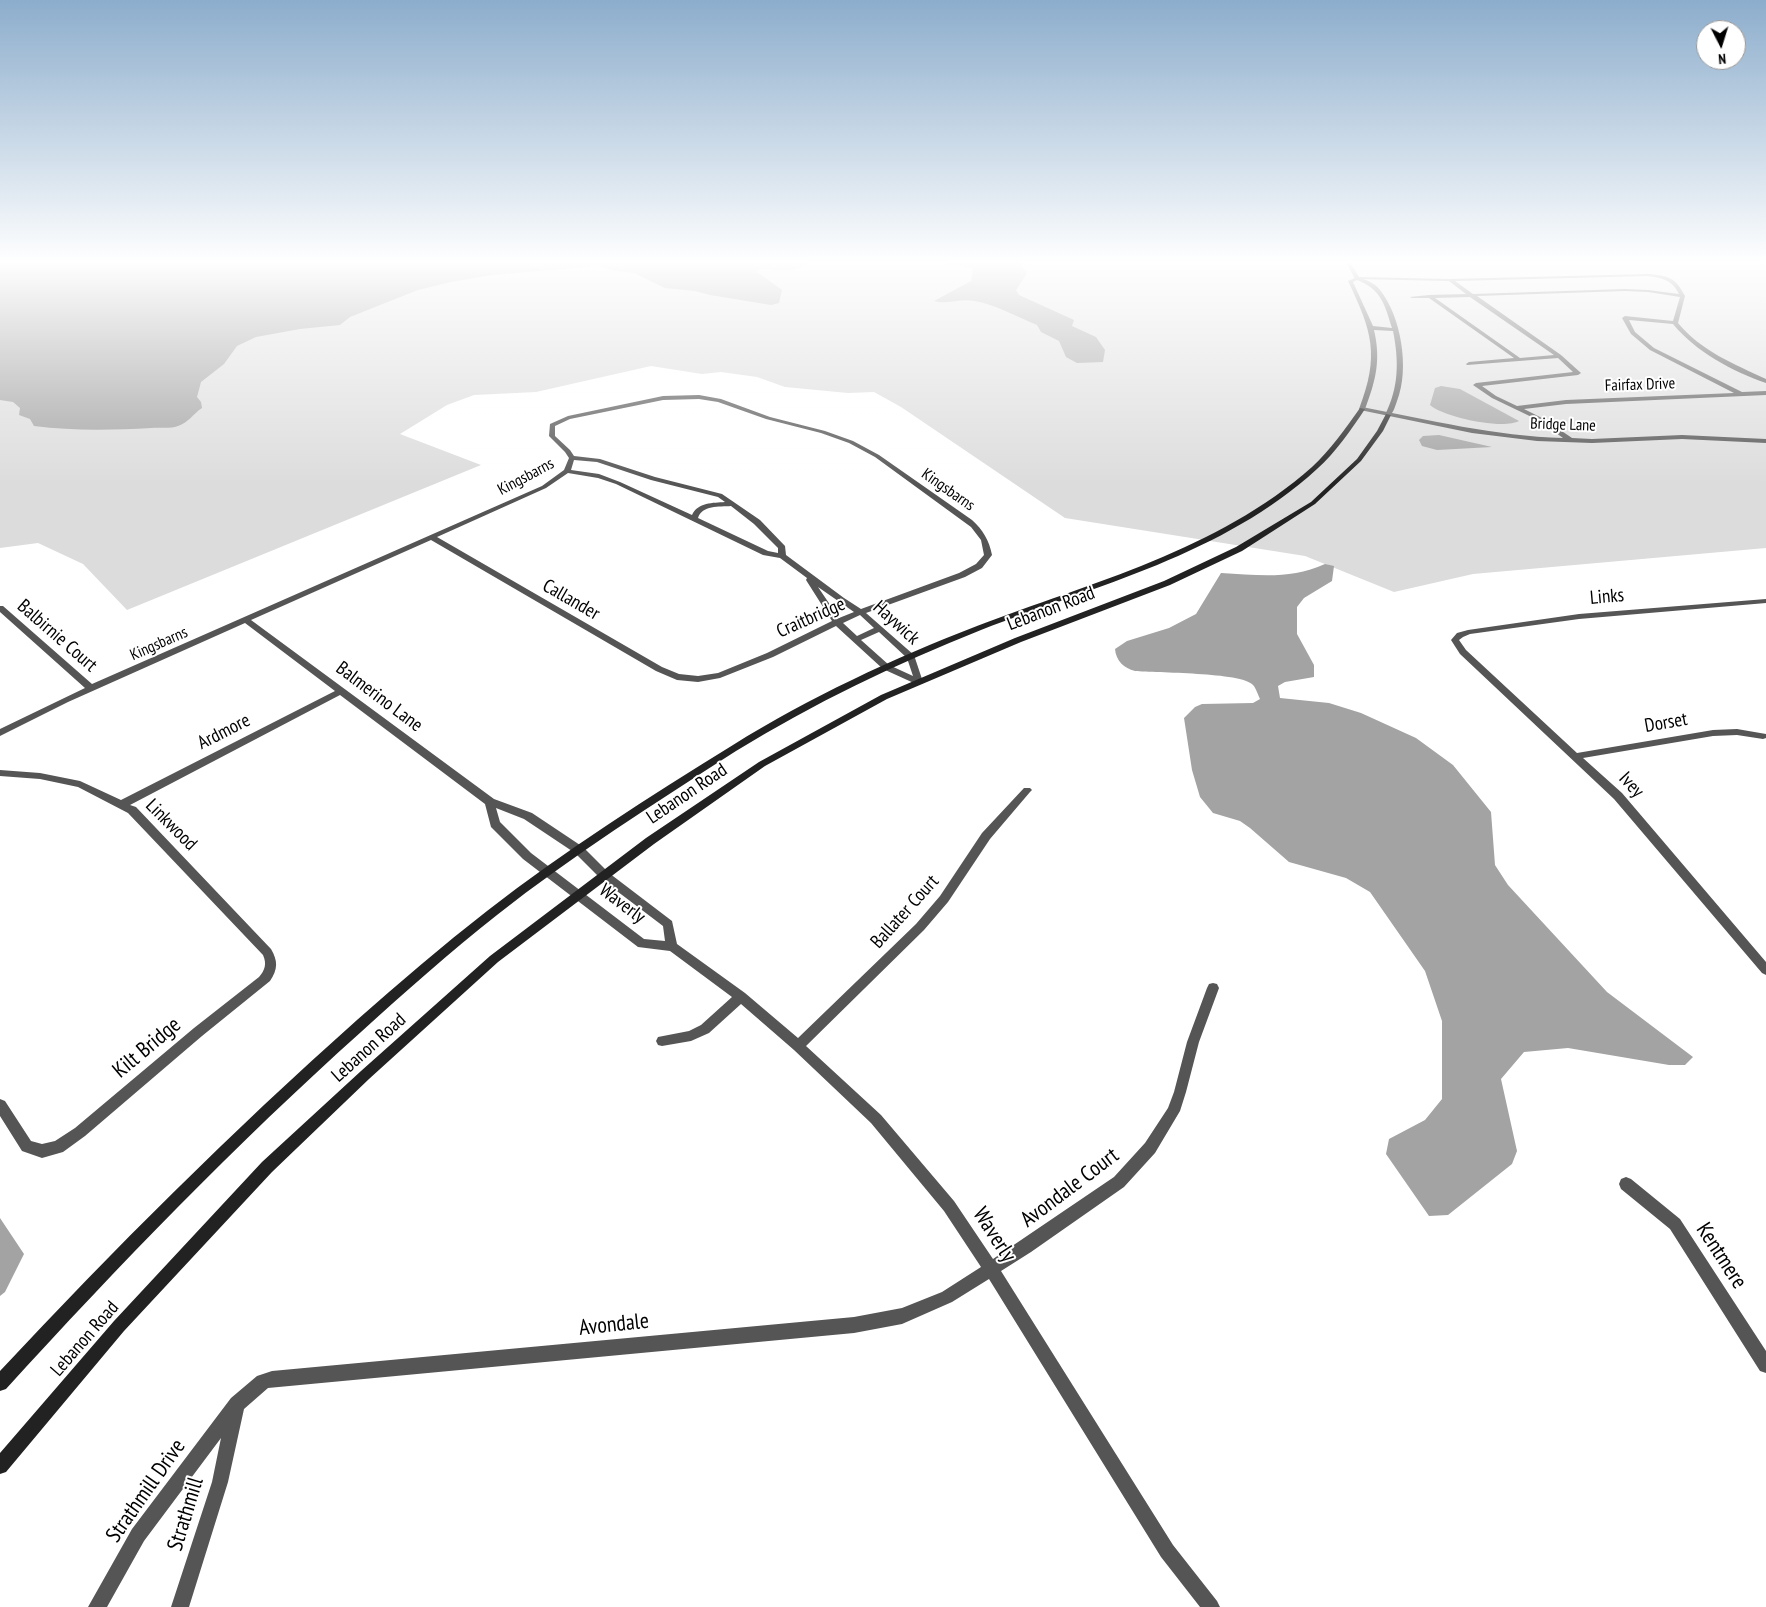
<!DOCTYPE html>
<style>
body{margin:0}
#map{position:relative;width:1766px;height:1607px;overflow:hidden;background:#fff;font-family:"PT Sans Narrow",sans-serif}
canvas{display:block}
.north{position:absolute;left:1696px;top:20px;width:50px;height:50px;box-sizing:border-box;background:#fff;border:1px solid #999;border-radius:50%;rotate:175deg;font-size:14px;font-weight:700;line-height:20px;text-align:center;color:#000}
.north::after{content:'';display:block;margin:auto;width:18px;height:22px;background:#000;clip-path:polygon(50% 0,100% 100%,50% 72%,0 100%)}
</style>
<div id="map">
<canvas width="1766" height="1607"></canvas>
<div class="north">N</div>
</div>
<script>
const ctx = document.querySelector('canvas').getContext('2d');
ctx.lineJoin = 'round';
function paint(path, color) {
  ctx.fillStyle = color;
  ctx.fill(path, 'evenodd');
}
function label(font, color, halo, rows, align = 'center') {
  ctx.font = font + ' "PT Sans Narrow",sans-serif';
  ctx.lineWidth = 4;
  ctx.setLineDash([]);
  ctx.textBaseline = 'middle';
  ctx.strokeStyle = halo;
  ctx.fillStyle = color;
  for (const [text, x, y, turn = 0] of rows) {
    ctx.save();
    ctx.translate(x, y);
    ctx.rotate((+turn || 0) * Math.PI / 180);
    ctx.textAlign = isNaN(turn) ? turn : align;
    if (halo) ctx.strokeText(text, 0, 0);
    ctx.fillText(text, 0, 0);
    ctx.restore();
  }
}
paint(new Path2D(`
 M264 260H1766V548L1473 574 1394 592 1305 556 1065 518 901 407 874 392 848 393 785 387 757 377 721 372 702 374 651 366 536 392 474 395 447 405 400 434 481 465 127 610 83 564 38 543 0 548V326Z`), '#dcdcdc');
paint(new Path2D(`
 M0 260H811C798 275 777 269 760 269L756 271 782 290 779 303 771 305 710 295 695 291 665 288 634 273 615 271 599 266 492 275 451 282 418 290 370 309 350 317 340 325 300 329 256 337 237 346 224 364 201 382 197 397 201 402 202 408C193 414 188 423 178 426 170 429 159 427 151 428 112 430 73 431 34 426L30 419 19 415 20 408 13 402 0 400Z
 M907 260H1027L1021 265 1027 273 1016 290 1019 295 1074 320 1072 326 1096 337 1105 350 1103 362 1077 363 1066 357 1059 341 1041 332 1037 325C1017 317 995 304 974 301 960 298 947 305 934 301L971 281 973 268 931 261Z
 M1441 386 1460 389 1519 421C1503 430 1443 417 1430 405L1435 388Z
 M1439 435 1492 447 1437 450 1422 446 1419 440 1423 436Z
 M1325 564 1334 566 1332 581 1304 598 1297 607V634L1314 665V677L1285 682 1278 686 1280 698 1329 703 1361 713 1416 738 1453 765 1491 812 1495 865 1508 885 1607 992 1693 1057 1685 1065H1669L1568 1048 1524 1052 1501 1079 1517 1151 1512 1164 1448 1215 1429 1216 1386 1154 1389 1139 1425 1120 1442 1099V1021L1425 971 1370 892 1346 878 1289 862 1250 828 1240 821 1213 813 1200 797 1192 770 1184 718 1195 707 1202 704 1253 703 1260 699C1258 695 1256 688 1253 685 1242 672 1155 673 1135 671 1124 668 1116 661 1115 649L1127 641 1169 628 1196 614 1221 573C1258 575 1290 580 1325 564Z
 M0 1218 24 1254 5 1292 0 1296Z`), '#a3a3a3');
paint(new Path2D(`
 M1345 260H1349L1359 277 1450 279 1648 274C1669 276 1675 277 1685 296L1678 323C1701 351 1734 364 1766 379V383C1732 371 1696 352 1673 324L1629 320 1635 332 1654 348 1742 392 1766 391V395L1566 404 1524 409 1544 419 1572 438 1592 439 1682 435 1766 439V443L1682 439 1592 443 1537 441 1472 433 1360 410V408L1362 407C1429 420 1495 436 1563 438L1540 421 1492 398 1473 385 1476 383 1573 372 1558 358 1467 365 1466 364 1469 362 1514 358 1429 298H1412L1410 297 1429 295 1466 294 1449 281 1355 279ZM1648 276C1663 278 1672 280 1679 294L1648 290 1625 289 1473 294 1455 281ZM1625 291 1648 292 1680 297 1673 321 1625 316 1622 318 1631 334 1650 350 1734 393 1566 400 1517 406 1496 396 1482 386 1578 375 1581 373 1561 355 1477 296ZM1470 297 1554 355 1520 358 1435 298Z
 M699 395 721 399 770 417 825 431 853 441 879 455 972 520C983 530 989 540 992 555L982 568 965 577 866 613 914 655 923 682 922 684H916L883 669 836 626 773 657 720 678 698 682 677 680 656 671 431 540 251 620 494 799 532 813 583 847 609 873 672 921 677 944 745 993 798 1038 916 924 940 896 982 833 1024 788H1030L1032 790 1030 792 990 839 948 902 924 930 806 1046 881 1115 954 1201 993 1259 1114 1177 1145 1143 1168 1108 1174 1092 1187 1042 1207 988 1209 984 1213 983 1217 984 1219 988 1199 1042 1186 1092 1180 1111 1155 1153 1124 1187 1031 1252 1001 1271 1173 1545 1217 1601 1220 1607H1200L1161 1557 989 1279 952 1302 902 1324 854 1333 268 1388 244 1409 228 1482 189 1607H171L212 1482 221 1438 144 1541 107 1607H88L132 1529 231 1398 257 1376 272 1371 854 1317 902 1308 942 1292 981 1267 944 1211 871 1123 794 1050 741 1004 709 1033 691 1041 662 1046 658 1045 656 1041 658 1037 689 1031 701 1025 732 997 670 951 638 947 523 859 491 827 485 804 340 695 130 805 136 807 271 949C278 961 278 969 270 981L202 1036 85 1136 63 1152 42 1158 22 1151 0 1116V1099L5 1101 31 1141 42 1144 55 1141 75 1128 194 1028 259 977C265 970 267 964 263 955L128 813 78 787 40 779 0 776V770L40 773 80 781 121 800 335 691 245 623 68 702 0 736V729L85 688 0 612V606H3L92 684 542 486 564 470 569 458 565 452 549 436 550 424 568 416 663 396ZM699 399 718 402 766 419 821 433 849 443 875 457 971 527 981 540 984 555 976 564 959 573 861 609 844 598 786 555 785 546 760 520 722 494 655 477 600 459 574 456 570 450 555 436V426L570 419 663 400ZM574 460 597 462 651 480 718 497 725 502C713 503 698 502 692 515L620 482 599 474 571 470ZM568 473 598 478 616 484 763 555 780 558 807 578 806 580 832 621 767 653 718 673 698 676 679 674 662 667 437 537 546 488ZM731 506 754 524 778 548V553L768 551 698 518C702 505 719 507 731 506ZM818 587 854 612 839 618ZM860 615 874 628 857 636 843 623ZM879 632 907 658 913 676 889 665 861 640ZM496 808 524 819 575 853 601 879 663 926 665 941 644 939 531 853 500 822Z
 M1766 599V603L1579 619 1470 634 1463 637 1459 640 1466 650 1577 753 1713 730 1737 729 1766 734V738L1763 739 1737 735 1713 736 1583 758 1622 793 1766 962V975L1762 973 1614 799 1460 654 1451 640 1457 633 1468 630 1579 614Z
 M1626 1177 1631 1179 1680 1219 1766 1351V1373L1760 1371 1670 1229 1621 1189 1619 1184 1621 1179Z`), '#555');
paint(new Path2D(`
 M1357 277C1366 280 1374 282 1380 290 1401 316 1410 369 1397 401 1395 407 1393 414 1388 417L1385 415C1399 387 1399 361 1393 331L1374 330C1381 360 1376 380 1365 409L1362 411 1359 409C1380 355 1372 331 1348 281ZM1357 280C1381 289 1385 305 1392 328L1373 326 1353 282Z`), '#555');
paint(new Path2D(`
 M1360 408 1365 409C1351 430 1336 452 1317 469 1223 555 1097 585 981 630 896 664 814 703 736 751 655 803 573 855 497 915 450 952 405 992 361 1032 236 1144 119 1265 6 1389L0 1391V1371C114 1249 232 1131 357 1020 399 983 442 946 487 911 565 850 649 797 733 745 810 697 892 659 977 626 1092 582 1217 551 1312 467 1330 450 1346 428 1360 408Z
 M1386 414 1391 415 1383 431 1361 461 1315 504 1242 551 1170 585 1021 642 887 699 765 766 654 844 498 962 369 1079 272 1172 124 1331 6 1472 0 1474V1453L114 1321 262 1162 361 1071 490 956 646 838 759 762 881 695 1015 638 1164 581 1236 547 1311 502 1357 459 1377 431Z`), '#222');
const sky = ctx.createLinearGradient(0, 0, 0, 485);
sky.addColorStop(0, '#8cadcc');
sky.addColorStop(0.54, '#fff');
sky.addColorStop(1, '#ffffff00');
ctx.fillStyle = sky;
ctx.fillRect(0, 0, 1766, 485);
label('16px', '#000', '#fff', [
 ["Fairfax Drive",1640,385,-2],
 ["Bridge Lane",1563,425,2],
 ["Kingsbarns",526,477,-28],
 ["Kingsbarns",948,490,35],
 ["Kingsbarns",159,644,-24]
]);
label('19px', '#000', '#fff', [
 ["Links",1607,597,-5],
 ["Callander",571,600,30],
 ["Lebanon Road",1051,609,-21],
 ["Craitbridge",811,618,-24],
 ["Haywick",896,623,42],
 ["Balbirnie Court",57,636,41],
 ["Balmerino Lane",379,697,37],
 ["Dorset",1666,723,-10],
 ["Ardmore",224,732,-27],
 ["Ivey",1631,785,47],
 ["Lebanon Road",687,794,-34],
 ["Linkwood",171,825,45],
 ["Waverly",622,904,37],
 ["Ballater Court",905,912,-48],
 ["Lebanon Road",369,1048,-42],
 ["Lebanon Road",85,1339,-49]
]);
label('22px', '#000', '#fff', [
 ["Kilt Bridge",147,1048,-40],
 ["Avondale Court",1070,1188,-37],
 ["Waverly",994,1235,57],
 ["Kentmere",1721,1256,57],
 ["Avondale",614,1325,-6],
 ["Strathmill Drive",146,1491,-55],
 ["Strathmill",186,1514,-73]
]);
</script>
